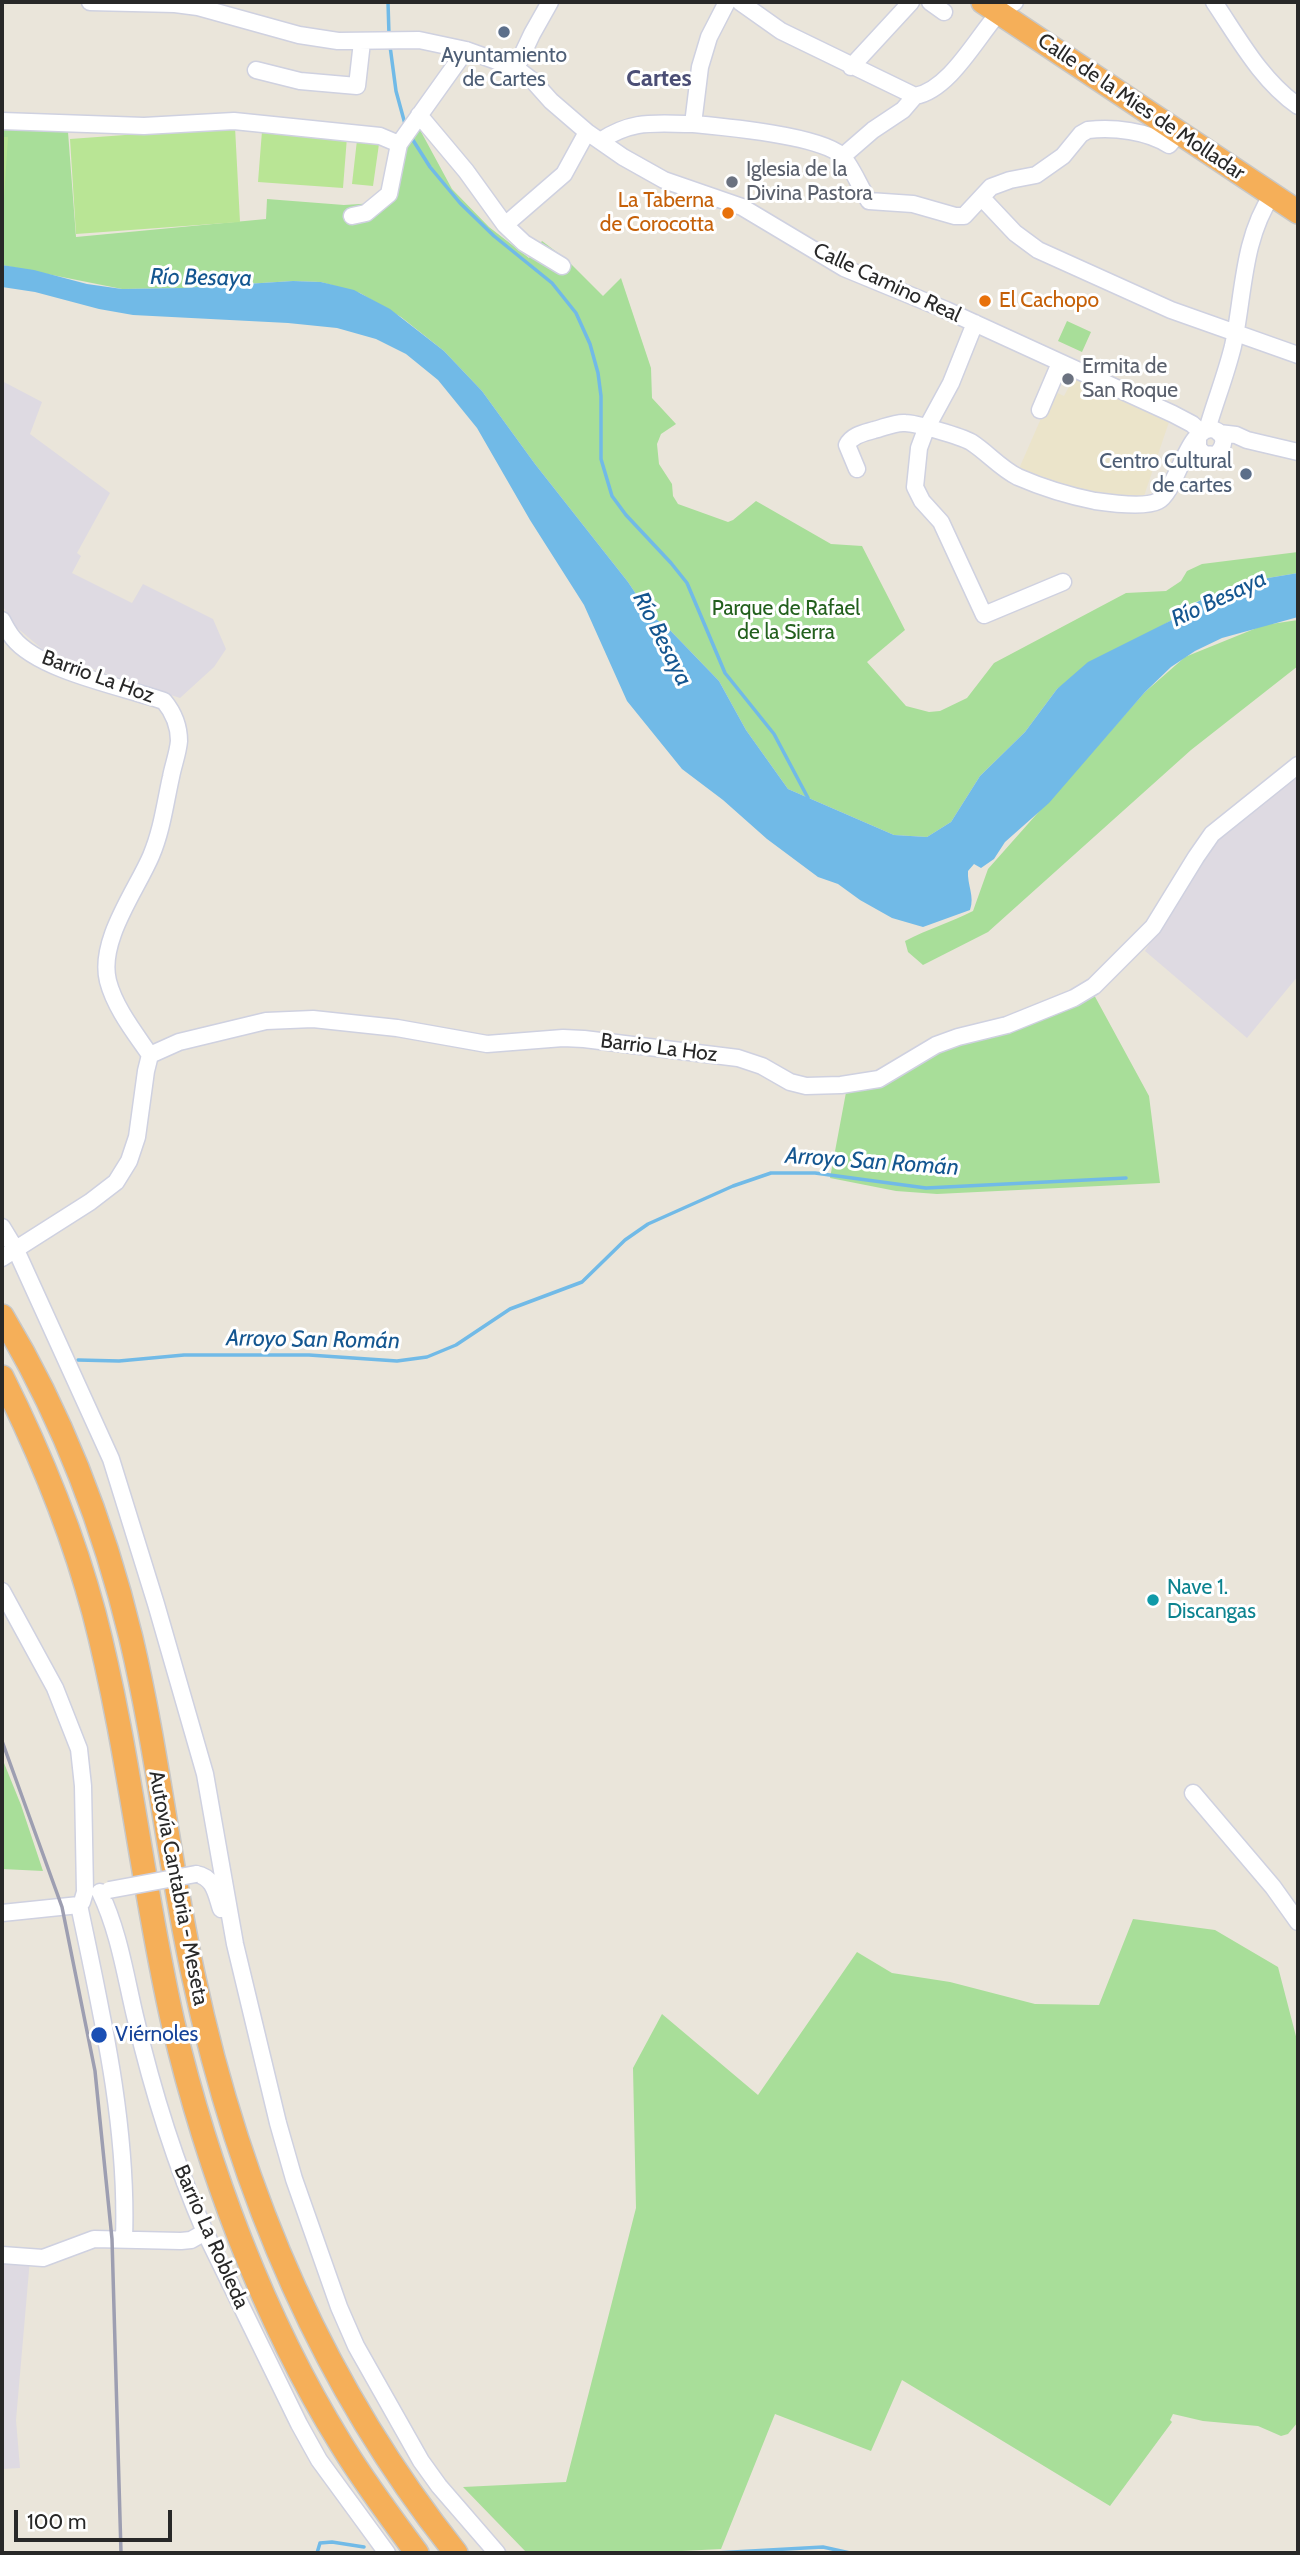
<!DOCTYPE html>
<meta charset="utf-8">
<style>
body{margin:0}
#map{position:relative;width:1300px;height:2555px;overflow:hidden;background:#eae5da;font-family:Cabin,sans-serif}
canvas{display:block}
.frame{position:absolute;inset:0;border:4px solid #282828;pointer-events:none}
.scale{position:absolute;left:14px;top:2510px;width:158px;height:32px;box-sizing:border-box;border:4px solid #282828;border-top:0;padding-left:9px;font-size:21px;line-height:24px;white-space:nowrap;color:#282828;-webkit-text-stroke:5px #fff;paint-order:stroke}
</style>
<div id="map">
<canvas width="1300" height="2555"></canvas>
<div class="frame"></div>
<div class="scale">100 m</div>
</div>
<script>
const ctx = document.querySelector('canvas').getContext('2d');
ctx.lineJoin = 'round';
function paint(path, color) {
  ctx.fillStyle = color;
  ctx.fill(path, 'evenodd');
}
function strokePath(path, color, width, dash) {
  ctx.strokeStyle = color;
  ctx.lineWidth = width;
  ctx.lineCap = dash ? 'butt' : 'round';
  ctx.setLineDash(dash || []);
  ctx.stroke(path);
}
function label(font, color, halo, rows, align = 'center') {
  ctx.font = font + ' Cabin,sans-serif';
  ctx.lineWidth = 6;
  ctx.setLineDash([]);
  ctx.textBaseline = 'middle';
  ctx.strokeStyle = halo;
  ctx.fillStyle = color;
  for (const [text, x, y, turn = 0] of rows) {
    ctx.save();
    ctx.translate(x, y);
    ctx.rotate((+turn || 0) * Math.PI / 180);
    ctx.textAlign = isNaN(turn) ? turn : align;
    if (halo) ctx.strokeText(text, 0, 0);
    ctx.fillText(text, 0, 0);
    ctx.restore();
  }
}
paint(new Path2D(`
 M2 381 42 402 30 434 110 493 77 553 81 556 72 573 132 603 143 584 213 619 226 649 214 667 180 698 48 654 15 626 2 605Z
 M1298 770V976L1247 1038 1145 951 1216 838Z
 M2 2256 30 2259 16 2420 20 2468 2 2469Z`), '#dedae2');
paint(new Path2D(`
 M1075 375 1170 419 1144 496 1139 500 1091 497 1018 471 1053 391 1064 396Z`), '#ebe4ca');
paint(new Path2D(`
 M419 128 452 189 489 227 529 258 542 241 566 259 603 296 621 278 651 368 652 398 676 424 661 434 657 444 659 464 672 484 673 496 678 504 728 522 733 520 756 501 831 544 862 546 905 630 867 662 906 706 929 712 940 711 967 698 994 663 1126 593 1166 591 1181 581 1187 571 1202 564 1298 552V573L1250 581 1193 603 1170 621 1057 689 1025 732 980 776 951 822 927 837 894 835 788 789 746 730 719 681 666 626 650 615 628 582 535 464 482 391 444 351 401 317 360 293 321 282 293 281 182 288 122 289 2 265V129L68 132 76 237 266 219 267 199 344 205 391 202 402 154Z
 M1067 321 1091 332 1082 352 1058 341Z
 M1298 620V666L1191 750 988 932 923 965 908 952 905 941C928 929 951 922 973 911L988 869 1145 692 1185 657 1264 625Z
 M1093 993 1149 1096 1160 1183 937 1194 896 1191 830 1178 847 1087Z
 M2 1758 21 1805 43 1871 2 1869Z
 M1133 1919 1215 1930 1278 1967 1298 2044V2422L1288 2434 1281 2436 1258 2426 1203 2421 1173 2414 1170 2420 1172 2422 1110 2506 902 2380 871 2451 775 2414 721 2549 643 2553H527L463 2487 566 2482 636 2208 633 2068 662 2014 758 2095 857 1952 892 1973 950 1982 1035 2004 1099 2005Z`), '#a8de99');
paint(new Path2D(`
 M235 127 240 222 76 234 70 139Z
 M262 131 347 137 343 188 258 182Z
 M2 137H8L3 214 2 213Z
 M357 140 379 144 373 186 352 184Z`), '#b9e595');
paint(new Path2D(`
 M2 265 34 270 87 284 122 289 182 288 293 281 321 282 354 290 390 309 444 351 482 391 535 464 628 582 650 615 666 626 719 681 746 730 788 789 894 835 927 837 951 822 980 776 1025 732 1057 689 1088 662 1170 621 1183 609 1205 598 1250 581 1298 573V617L1222 638 1195 651 1171 667 1145 692 1049 803 1005 842 994 859 981 868 974 864 968 871C967 885 975 896 970 910L923 927 892 918 860 900 838 884 818 877 767 839 723 800 682 769 627 701 584 605 530 520 477 428 438 380 406 354 376 339 337 328 288 323 133 315 99 309 35 292 2 287Z`), '#71bae7');
strokePath(new Path2D(`
 M388 2 389 35
 M390 46 396 91 405 124
 M411 137 430 167 460 203 494 236 552 283 576 313 590 344 598 373 601 396V459L612 496 626 515 671 563 687 583 725 673 774 734 808 798
 M78 1360 119 1361 184 1355H309L397 1361 427 1357 456 1345 510 1309 582 1282 625 1240 648 1224 733 1186 771 1173H815L926 1188 1126 1178
 M317 2553 320 2543 332 2542 364 2547
 M715 2553 823 2547 850 2553`), '#71bae7', 3.5);
const minor = new Path2D(`
 M90 2 175 4 198 7 299 35 338 41 419 40 466 50 516 68 534 82 551 101 587 132 623 157 664 180 742 207 844 268 946 310 1173 414 1192 424 1202 433
 M727 2 709 37 700 67 693 124C725 127 817 135 841 155 851 164 860 188 869 201L913 204 955 216H964L991 187 1010 180 1036 175 1063 156 1081 134 1088 130C1114 127 1147 131 1169 145L1179 133
 M740 2 781 31 915 96C949 90 976 39 997 15 1002 9 1009 6 1015 2
 M930 2 944 12
 M1214 2C1239 39 1261 80 1298 106
 M851 67 911 2
 M516 68 532 34 550 2
 M256 70 300 81 357 86 362 42
 M419 115 466 171 505 225 524 243 562 266
 M2 121 144 126 234 121 380 136 399 144
 M600 141C634 119 654 124 693 124
 M843 156 873 130 903 110 915 96
 M982 198 1015 233 1038 250 1171 310 1298 355
 M352 216 366 213 389 194 399 144 466 50
 M505 225 564 174 587 132
 M975 323 951 383 926 429 919 448 915 487 922 501 941 522 984 615 1063 582
 M1040 410 1060 363
 M1207 430C1215 402 1226 375 1233 346 1244 295 1242 240 1272 195
 M1219 433 1236 435 1247 440 1298 452
 M857 469 847 445C852 435 864 433 874 430 883 428 895 422 905 423 916 423 962 437 971 442 988 453 1000 468 1018 477 1041 487 1070 496 1095 501 1109 503 1145 508 1158 501 1177 492 1188 421 1215 430 1228 435 1224 449 1215 455L1204 454 1198 448V438
 M2 620C5 626 9 633 13 638 39 671 124 687 164 701 173 712 179 726 179 741 178 753 173 766 171 777 165 804 162 830 151 856 136 891 98 941 108 981 115 1008 135 1033 150 1055
 M2 1227 16 1250 111 1459 156 1604 205 1774 235 1944 278 2123 294 2179 339 2307 356 2346 421 2461 439 2486 497 2553
 M2 1258 90 1202 116 1182 129 1161 137 1137 146 1071 150 1055 179 1042 266 1021 313 1019 397 1028 487 1044 563 1038 584 1039 738 1058 762 1066 790 1082 806 1086 841 1085 879 1079 936 1045 958 1037 1007 1025 1074 998 1094 986 1153 927 1196 857 1212 834 1298 765
 M2 1591 55 1688 79 1749 83 1786 85 1892 82 1902 79 1905C102 2015 128 2126 124 2239
 M1193 1793 1273 1887 1298 1922
 M196 1874C214 1877 216 1894 221 1909
 M100 1892C119 1932 125 1974 135 2016 152 2089 175 2163 205 2232L299 2424 319 2460 387 2553
 M2 1913 79 1905
 M2 2255 43 2258 94 2239 181 2241 191 2240 205 2232`);
const highway = new Path2D(`
 M983 2 1298 212
 M2 1316C61 1414 104 1526 131 1638 157 1748 169 1862 193 1974 238 2186 320 2383 456 2553
 M2 1377C40 1453 72 1531 94 1613 129 1747 142 1887 173 2023 207 2167 263 2318 341 2444 364 2482 391 2518 417 2553`);
strokePath(minor, '#cfd1e0', 19);
strokePath(highway, '#c7c7c7', 26);
strokePath(minor, '#fff', 16);
strokePath(highway, '#f5af59', 23);
strokePath(new Path2D(`
 M2 1741 62 1907 95 2071 112 2239 121 2553`), '#9d9eb1', 3.5);
const minorBridge = new Path2D(`
 M109 1890 196 1874`);
strokePath(minorBridge, '#cfd1e0', 19, []);
strokePath(minorBridge, '#fff', 16);
for (const [x, y, r, color] of [
 [504,32,7,"#5c6f8a"],
 [732,182,7,"#6b7280"],
 [728,213,7,"#e8710a"],
 [985,301,7,"#e8710a"],
 [1068,379,7,"#6b7280"],
 [1246,474,7,"#5c6f8a"],
 [1153,1600,7,"#0f9aa8"],
 [99,2035,9,"#1a4fb4"]
]) {
  const dot = new Path2D();
  dot.arc(x, y, r, 0, 2 * Math.PI);
  ctx.fillStyle = color;
  ctx.fill(dot);
  strokePath(dot, '#fff', 2.5);
}
label('21px', '#4e5e75', '#fff', [
 ["Ayuntamiento",504,56],
 ["de Cartes",504,80],
 ["Centro Cultural",1232,462,"right"],
 ["de cartes",1232,486,"right"]
]);
label('21px', '#282828', '#fff', [
 ["Calle de la Mies de Molladar",1141,107,34],
 ["Calle Camino Real",887,283,25],
 ["Barrio La Hoz",98,677,20],
 ["Barrio La Hoz",659,1048,7],
 ["Autovía Cantabria - Meseta",178,1888,79],
 ["Barrio La Robleda",211,2237,66]
]);
label('21px', '#5b616d', '#fff', [
 ["Iglesia de la",746,170],
 ["Divina Pastora",746,194],
 ["Ermita de",1082,367],
 ["San Roque",1082,391]
], 'left');
label('21px', '#c56008', '#fff', [
 ["La Taberna",714,201],
 ["de Corocotta",714,225],
 ["El Cachopo",999,301,"left"]
], 'right');
label('21px', '#23601d', '#fff', [
 ["Parque de Rafael",786,609],
 ["de la Sierra",786,633]
]);
label('21px', '#0d838f', '#fff', [
 ["Nave 1.",1167,1588],
 ["Discangas",1167,1612]
], 'left');
label('21px', '#164399', '#fff', [
 ["Viérnoles",115,2035]
], 'left');
label('italic 23px', '#145690', '#fff', [
 ["Río Besaya",201,278,1],
 ["Río Besaya",1219,599,-25],
 ["Río Besaya",662,639,63],
 ["Arroyo San Román",872,1162,4],
 ["Arroyo San Román",313,1340,1]
]);
label('bold 24px', '#4b4e75', '#fff', [
 ["Cartes",659,79]
]);
</script>
